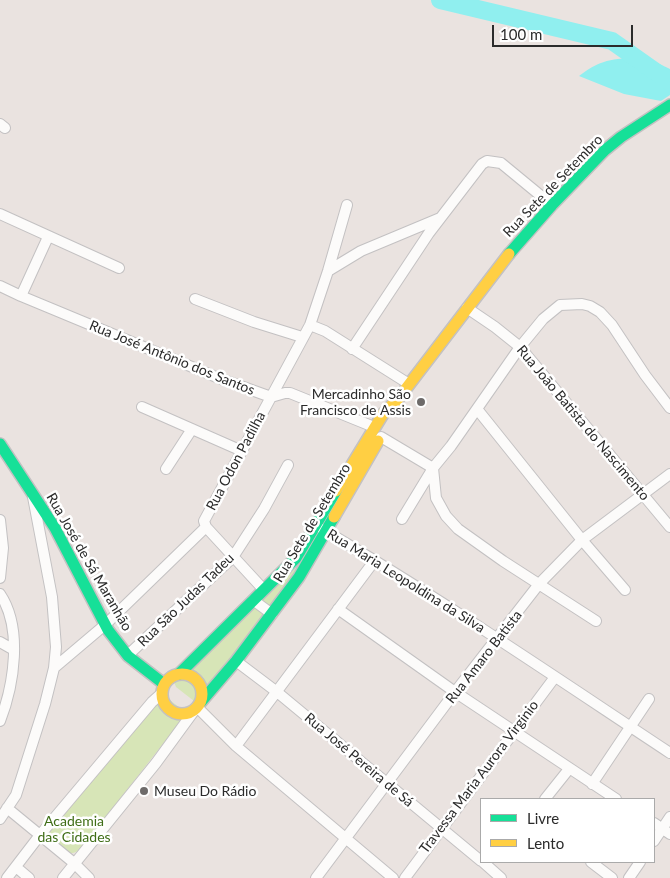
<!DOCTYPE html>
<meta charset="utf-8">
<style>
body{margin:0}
#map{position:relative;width:670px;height:878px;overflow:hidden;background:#eae3e0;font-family:Lato,sans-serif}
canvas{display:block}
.legend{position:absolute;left:480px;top:798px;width:175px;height:65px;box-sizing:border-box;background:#fff;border:1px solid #aaa;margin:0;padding:6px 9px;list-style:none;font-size:15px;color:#2b2b2b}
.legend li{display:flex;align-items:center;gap:10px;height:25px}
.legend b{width:25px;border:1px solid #aaa}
.scale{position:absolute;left:492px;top:25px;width:141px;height:22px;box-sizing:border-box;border:2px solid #2b2b2b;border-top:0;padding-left:6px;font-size:15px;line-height:18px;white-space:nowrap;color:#2b2b2b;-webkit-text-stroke:4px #fff;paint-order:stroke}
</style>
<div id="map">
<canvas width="670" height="878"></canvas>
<ul class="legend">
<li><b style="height:6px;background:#16e098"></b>Livre</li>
<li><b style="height:6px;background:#ffcf43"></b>Lento</li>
</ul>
<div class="scale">100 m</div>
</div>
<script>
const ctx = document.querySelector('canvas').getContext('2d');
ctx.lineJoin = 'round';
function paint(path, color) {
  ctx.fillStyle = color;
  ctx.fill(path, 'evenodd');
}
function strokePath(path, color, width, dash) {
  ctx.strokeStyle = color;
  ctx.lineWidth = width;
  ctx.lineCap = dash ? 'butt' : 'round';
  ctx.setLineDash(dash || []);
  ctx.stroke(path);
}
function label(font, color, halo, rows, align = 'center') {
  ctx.font = font + ' Lato,sans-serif';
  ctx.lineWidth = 5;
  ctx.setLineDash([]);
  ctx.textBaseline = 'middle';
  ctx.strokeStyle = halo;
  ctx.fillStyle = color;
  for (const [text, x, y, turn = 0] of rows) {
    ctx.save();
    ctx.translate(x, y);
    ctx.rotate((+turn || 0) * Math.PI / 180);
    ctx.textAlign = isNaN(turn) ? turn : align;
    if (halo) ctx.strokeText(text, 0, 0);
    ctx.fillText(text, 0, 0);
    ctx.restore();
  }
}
paint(new Path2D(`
 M305 561 199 700 194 701 176 687 174 682 277 584Z
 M166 697 184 711V717L83 846C80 849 77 852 73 853 65 854 50 841 48 834L161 698Z`), '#d7e5b7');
paint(new Path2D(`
 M645 57 670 69V95L661 101 624 94 579 76C604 57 616 59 645 57Z`), '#90efef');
strokePath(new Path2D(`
 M440 0 612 41 670 82`), '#90efef', 18);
const street = new Path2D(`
 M0 124 5 128
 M0 214 119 268
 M328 271 361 251 440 218
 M0 286 21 296 221 379 271 397 285 393H290L374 427
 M21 296 48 237
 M195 299 254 322 302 337
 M467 308 495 327 520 347 670 527
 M310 325 325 331 409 384
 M352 349 429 233 482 164 487 161 501 163 552 205
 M142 407 242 451
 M477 409 582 540 625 590
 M381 437 433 468 436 498 446 516 458 529 503 561 596 621
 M166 469 192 429
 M402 519 433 468 451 446 520 347 543 319 560 305 582 304 590 306 600 312 612 325 645 375 670 408
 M0 520 3 548 0 578
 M206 527 264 590
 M322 529C441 599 555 677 670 753
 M0 594C23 628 14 685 0 721
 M253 600 272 614
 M338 609 455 692 616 799
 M0 642 14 650
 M128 655 233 557 264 509 288 465
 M236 661 277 692 481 861
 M54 668 106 624 206 527 204 521 310 325 328 271 347 205
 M197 707 236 746 393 878
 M236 746 375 560
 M592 784 649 699
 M545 799 569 769
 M7 808 74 863 89 878
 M0 819 16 795 45 704 54 668 56 647 52 597 33 497
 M654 823 670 834
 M654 841 670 817
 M483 862 501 878
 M591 862 612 878
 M16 867 29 878
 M7 878 40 835 152 702 162 693
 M63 878 156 763 194 711
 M316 878 455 692 539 584 582 540 670 474
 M405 878 555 677
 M629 878 640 862`);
const fast = new Path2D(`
 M509 254 552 205 605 150 621 137 670 105
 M0 444 55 528 108 630 128 656 164 684
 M179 674 296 558 336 491
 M201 702 236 661 299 577 334 517`);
const slow = new Path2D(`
 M336 491 383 414 398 399 509 254
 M334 517 378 441
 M162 694a20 20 0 1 1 40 0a20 20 0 1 1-40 0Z`);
strokePath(street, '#c3c1c2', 12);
strokePath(fast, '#c3c1c2', 14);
strokePath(slow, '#c3c1c2', 14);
strokePath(street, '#fcfbfa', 10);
strokePath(fast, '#16e098', 11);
strokePath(slow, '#ffcf43', 11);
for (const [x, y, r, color] of [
 [421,402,5,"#6e6b6a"],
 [144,791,5,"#6e6b6a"]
]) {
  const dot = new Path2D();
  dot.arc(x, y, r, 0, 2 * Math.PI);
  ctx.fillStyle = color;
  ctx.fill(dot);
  strokePath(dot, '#fff', 2);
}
label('14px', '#2b2b2b', '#fff', [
 ["Rua Sete de Setembro",553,186,-46],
 ["Rua José Antônio dos Santos",172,358,22],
 ["Rua João Batista do Nascimento",583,423,50],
 ["Rua Odon Padilha",236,461,-62],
 ["Rua Sete de Setembro",312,523,-59],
 ["Rua José de Sá Maranhão",89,562,60],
 ["Rua Maria Leopoldina da Silva",406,581,32],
 ["Rua São Judas Tadeu",186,600,-44],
 ["Rua Amaro Batista",484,657,-52],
 ["Rua José Pereira de Sá",359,760,40],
 ["Travessa Maria Aurora Virginio",479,777,-53]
]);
label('14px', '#2b2b2b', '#fff', [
 ["Mercadinho São",411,394],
 ["Francisco de Assis",411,410],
 ["Museu Do Rádio",154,791,"left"]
], 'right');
label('14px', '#3f6d16', '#fff', [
 ["Academia",74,821],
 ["das Cidades",74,837]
]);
</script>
